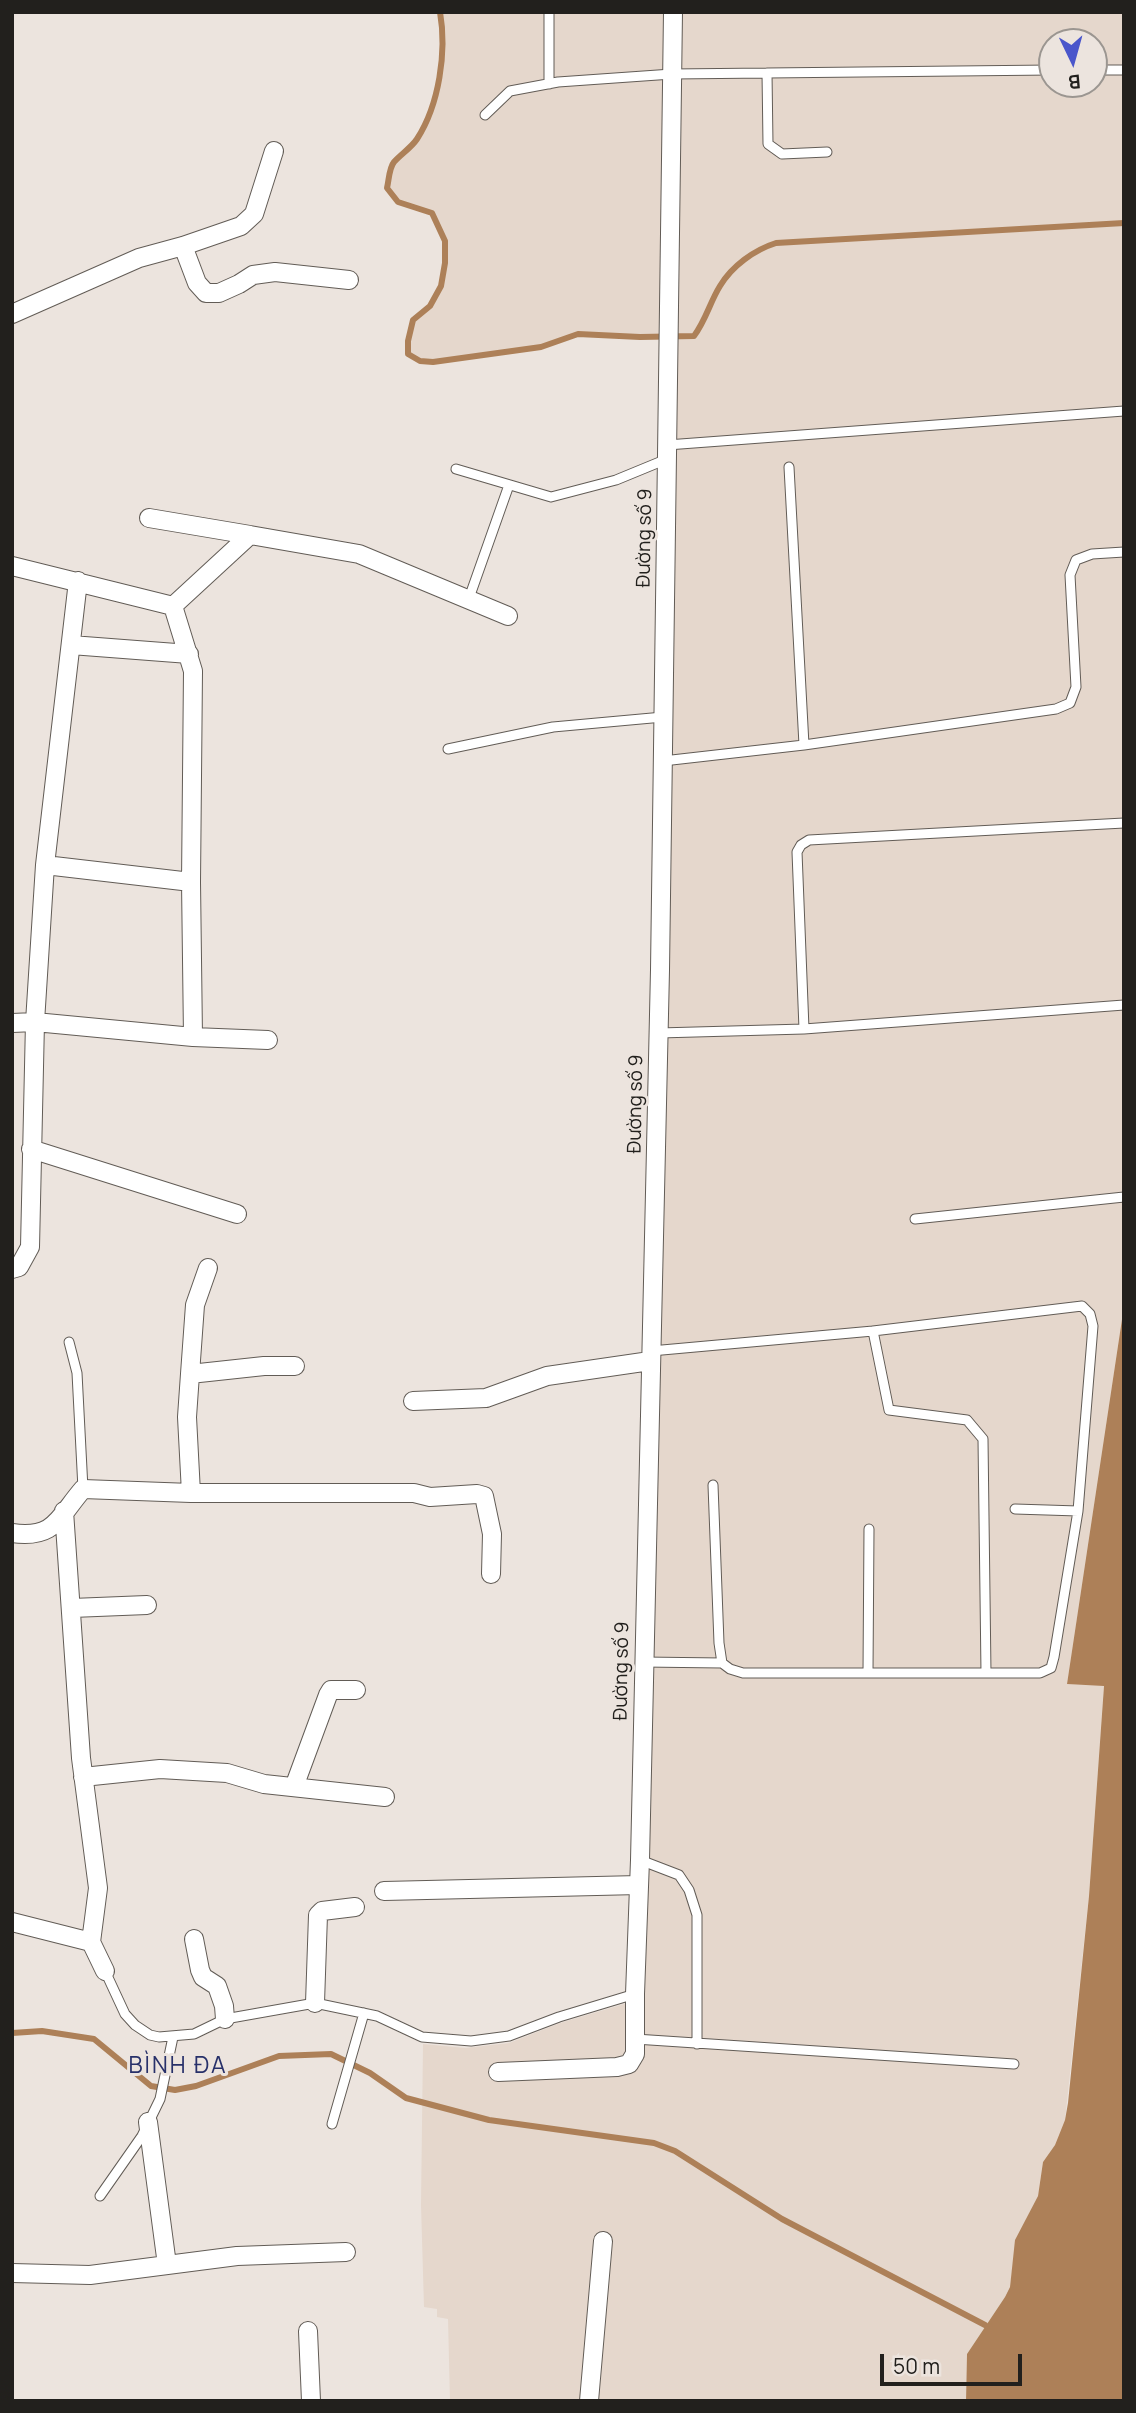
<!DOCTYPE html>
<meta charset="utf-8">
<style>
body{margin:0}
#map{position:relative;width:1136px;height:2413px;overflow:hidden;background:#ece4de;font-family:Manrope,sans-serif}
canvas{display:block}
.frame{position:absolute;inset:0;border:14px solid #22201d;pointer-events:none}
.north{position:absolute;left:1038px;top:28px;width:70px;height:70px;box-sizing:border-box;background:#ece4de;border:2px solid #9b9691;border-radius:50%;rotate:175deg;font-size:19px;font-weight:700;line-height:28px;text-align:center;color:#22201d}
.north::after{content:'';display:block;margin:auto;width:24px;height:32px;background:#4a56cb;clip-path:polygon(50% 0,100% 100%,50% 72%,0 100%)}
.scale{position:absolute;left:880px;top:2354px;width:142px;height:32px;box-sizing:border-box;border:4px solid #22201d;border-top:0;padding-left:9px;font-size:21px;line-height:24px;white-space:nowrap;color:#22201d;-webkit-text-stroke:5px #ece4de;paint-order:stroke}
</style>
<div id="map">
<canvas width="1136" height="2413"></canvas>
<div class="frame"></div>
<div class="north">B</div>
<div class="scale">50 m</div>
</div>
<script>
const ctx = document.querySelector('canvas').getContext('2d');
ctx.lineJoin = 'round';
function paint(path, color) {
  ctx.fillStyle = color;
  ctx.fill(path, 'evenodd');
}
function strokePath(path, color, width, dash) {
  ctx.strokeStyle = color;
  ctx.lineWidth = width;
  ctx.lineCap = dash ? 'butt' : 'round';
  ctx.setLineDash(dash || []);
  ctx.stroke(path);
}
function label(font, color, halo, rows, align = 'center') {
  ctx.font = font + ' Manrope,sans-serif';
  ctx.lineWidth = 6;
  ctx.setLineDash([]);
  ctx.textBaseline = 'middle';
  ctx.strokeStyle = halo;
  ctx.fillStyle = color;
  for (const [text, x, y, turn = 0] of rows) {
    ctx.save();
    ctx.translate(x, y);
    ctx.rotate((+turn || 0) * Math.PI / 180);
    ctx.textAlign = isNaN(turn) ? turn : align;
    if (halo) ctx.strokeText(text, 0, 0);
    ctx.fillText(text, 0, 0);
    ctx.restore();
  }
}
paint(new Path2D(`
 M440 12H1124V1306L1067 1684 1104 1685 1089 1896 1065 2120 1055 2145 1043 2162 1038 2196 1016 2240 1010 2287 1005 2297 967 2354 966 2401H450L448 2319 437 2317V2309L424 2307 421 2205 423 2044 466 2048 509 2043 560 2023 641 1999 674 336 640 337 578 334 541 347 433 362 420 361 408 354V341L413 320 430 306 441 286 445 263V241L432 213 398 201 387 188 392 164 417 139 434 102 441 64 443 26ZM1052 42H1094V84H1052Z`), '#e5d7cc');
paint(new Path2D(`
 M1124 1306V2401H966L967 2354 1005 2297 1010 2287 1015 2240 1038 2196 1043 2162 1055 2145 1065 2120 1068 2103 1089 1896 1104 1686 1067 1684Z`), '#ad8058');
strokePath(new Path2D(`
 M440 12C447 52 439 105 417 139 411 148 401 154 394 162 389 168 389 180 387 188L398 202 432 213 445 241V263L441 286 430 306 413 320 408 341V354L420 361 433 362 541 347 578 334 640 337 694 336C706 320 710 302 720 286 732 266 754 250 776 243L1124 223
 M12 2033 42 2031 94 2039 151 2086 175 2090 196 2086 279 2056 331 2054 370 2073 406 2098 489 2120 654 2143 675 2151 782 2219 985 2325`), '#ad8058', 6);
const lane = new Path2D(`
 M1094 70H1124
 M767 73 768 144 782 154 827 152
 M549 84V12
 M485 115 510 91 558 82 672 74 1052 70
 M667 445 1124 411
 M789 467 804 745
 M456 469 551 497 616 480 667 459
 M468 601 509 485
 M448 749 553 727 663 717
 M663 761 804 745 1056 709 1070 703 1076 687 1070 575 1076 560 1092 554 1124 552
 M804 1029 797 852 801 845 809 840 1124 823
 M659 1033 804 1029 1124 1005
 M915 1219 1124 1197
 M873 1331 889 1410 967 1420 983 1439 986 1673
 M69 1342 77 1373 83 1489
 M651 1351 873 1331 1082 1306 1090 1314 1093 1326 1078 1511 1054 1657 1051 1668 1040 1673H743L730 1669 722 1663 719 1643 713 1485
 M1015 1509 1078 1511
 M643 1662 722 1663
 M868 1672 869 1529
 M640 1860 679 1875 689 1890 697 1915V2044
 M105 1971 125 2014 135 2025 150 2035 159 2037 194 2034 225 2019 315 2003 377 2016 422 2037 471 2041 509 2036 559 2017 635 1994
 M635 2039 1014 2064
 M332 2124 364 2013
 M100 2196 142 2136 160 2099 173 2037`);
const street = new Path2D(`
 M183 246 197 283 206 293H219L239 284 253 275 275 272 349 280
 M12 314 139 258 183 246 241 226 254 214 274 151
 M149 518 250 535
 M12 566 173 606 193 671 191 882 193 1037
 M173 606 250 535 359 554 508 616
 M71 645 189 654
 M45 865 191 882
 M12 1023 35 1022 193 1037 268 1040
 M31 1149 237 1214
 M12 1269 19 1267 30 1247 35 1022 45 865 78 581
 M190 1374 264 1366H295
 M413 1401 486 1398 547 1376 650 1361
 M191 1493 187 1417 190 1374 195 1305 208 1268
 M64 1511 81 1758 98 1888 91 1942
 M12 1533C55 1539 58 1518 83 1489L191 1493H414L430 1497 477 1494 484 1496 492 1534 491 1574
 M72 1608 147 1605
 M83 1777 160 1769 227 1773 264 1784 385 1797
 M294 1787 328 1695 331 1690H356
 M384 1891 639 1885
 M12 1922 91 1942 105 1971
 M194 1939 200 1970 203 1977 217 1986 224 2006 225 2019
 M315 2003 318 1915 322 1911 355 1907
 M498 2072 617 2067 629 2064 635 2054V1994L640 1860 660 970 673 12
 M148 2122 167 2265
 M12 2273 90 2275 237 2256 346 2252
 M308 2331 311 2401
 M589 2401 603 2241`);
strokePath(lane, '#625c56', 11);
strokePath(street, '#625c56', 20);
strokePath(lane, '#fff', 9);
strokePath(street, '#fff', 18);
label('19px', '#22201d', '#ece4de', [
 ["Đường số 9",645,538,-89],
 ["Đường số 9",636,1104,-89],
 ["Đường số 9",622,1671,-89]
]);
ctx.letterSpacing = '2px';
label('23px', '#273069', '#ece4de', [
 ["BÌNH ĐA",178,2067]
]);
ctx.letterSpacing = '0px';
</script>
